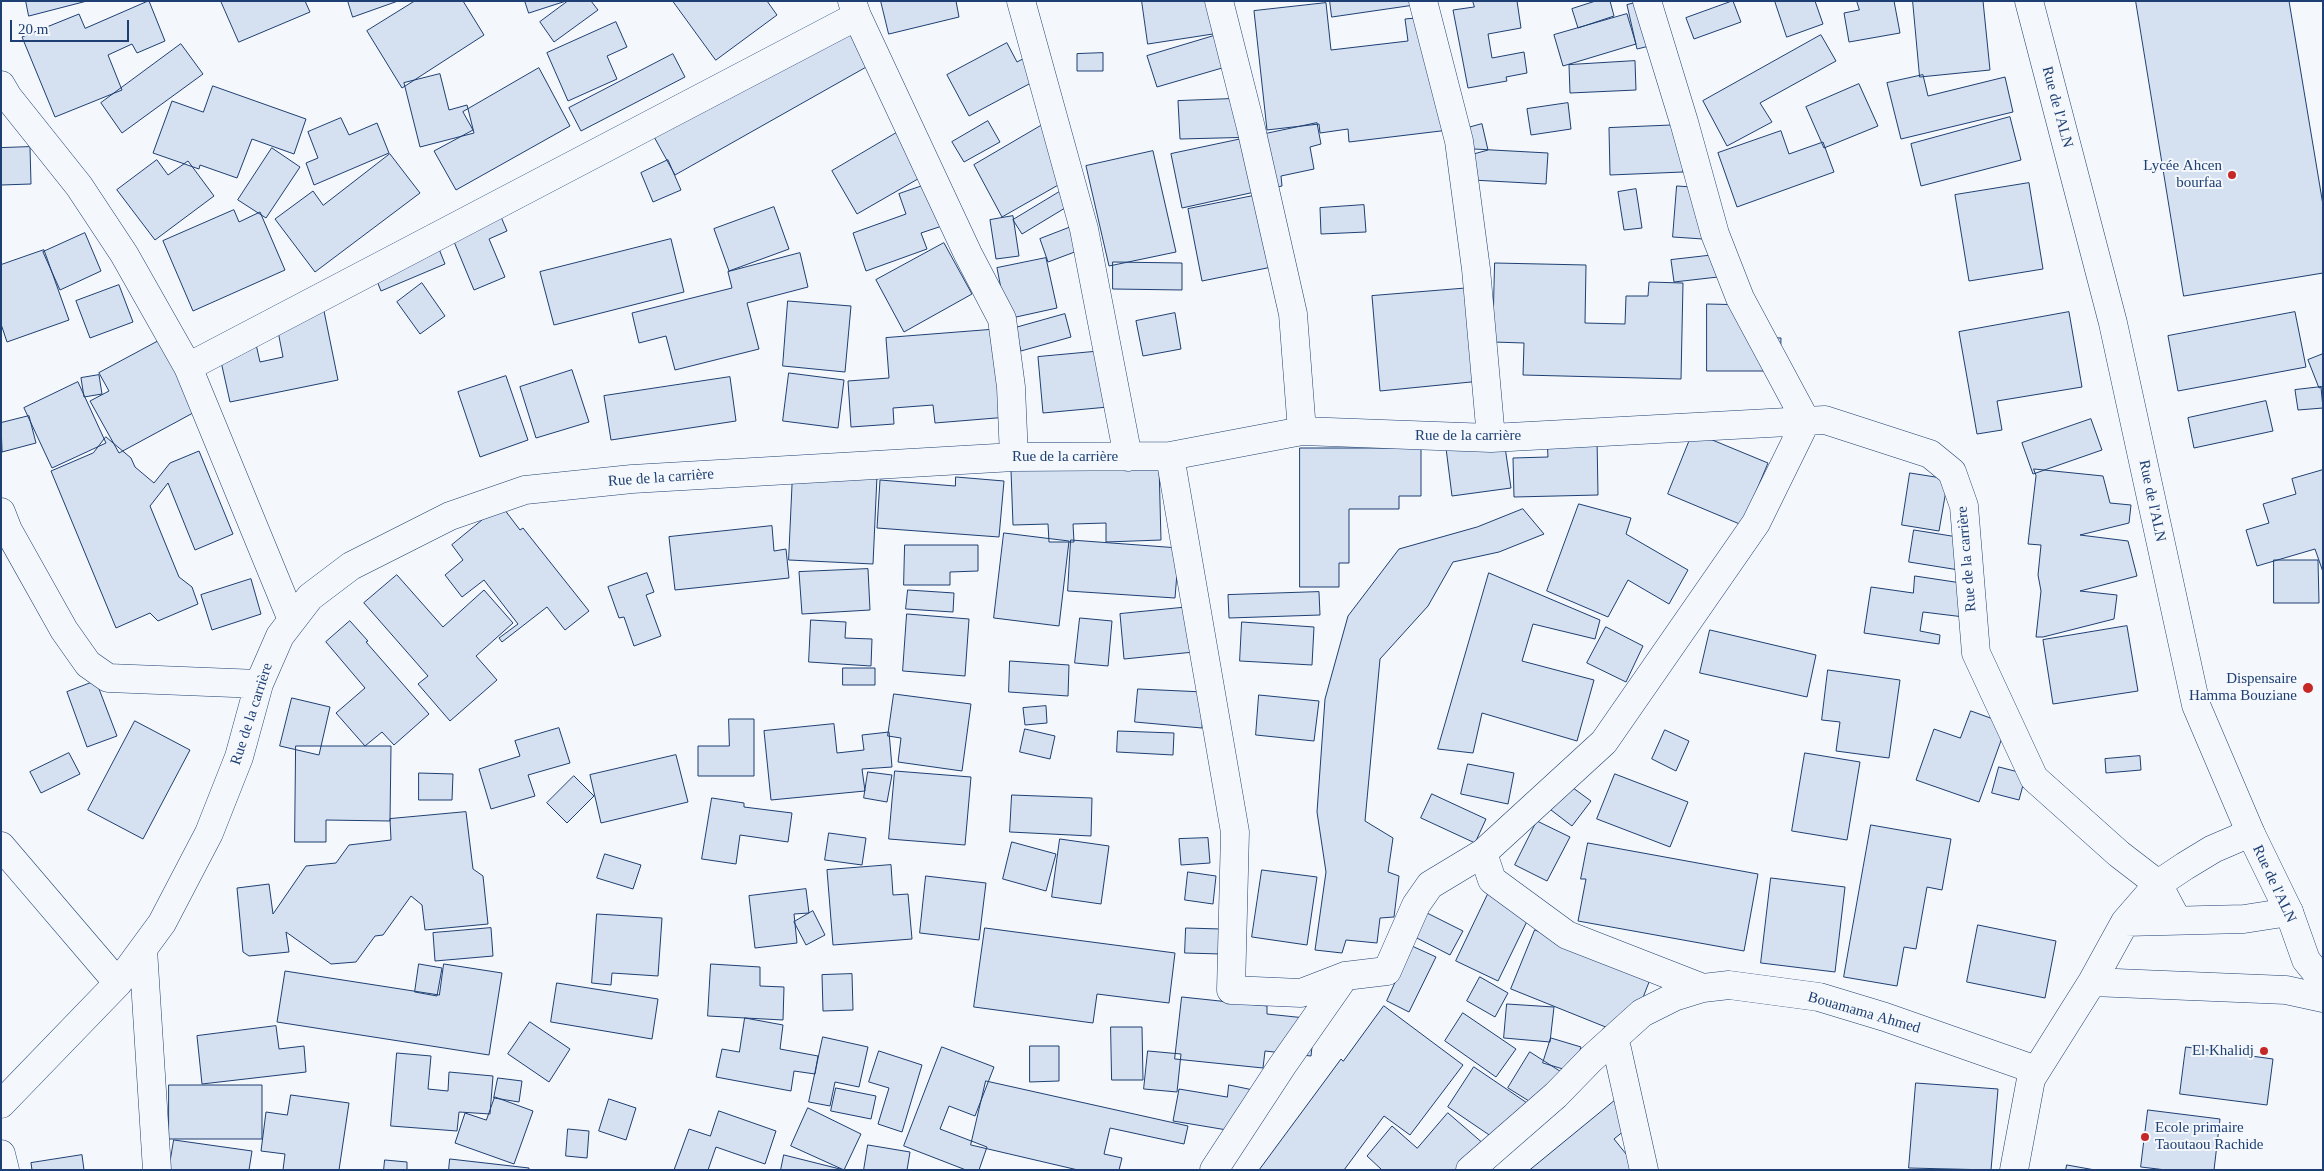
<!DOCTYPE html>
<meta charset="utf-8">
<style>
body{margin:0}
#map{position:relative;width:2324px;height:1171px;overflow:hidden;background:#f4f7fb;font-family:"Times New Roman",serif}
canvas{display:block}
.frame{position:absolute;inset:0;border:2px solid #1d3f73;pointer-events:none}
.scale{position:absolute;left:10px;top:20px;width:119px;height:22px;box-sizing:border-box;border:2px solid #1d3f73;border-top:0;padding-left:6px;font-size:15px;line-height:18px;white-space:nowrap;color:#1d3f73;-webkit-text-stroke:4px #f4f7fb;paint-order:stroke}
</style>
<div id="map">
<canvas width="2324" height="1171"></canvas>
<div class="frame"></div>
<div class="scale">20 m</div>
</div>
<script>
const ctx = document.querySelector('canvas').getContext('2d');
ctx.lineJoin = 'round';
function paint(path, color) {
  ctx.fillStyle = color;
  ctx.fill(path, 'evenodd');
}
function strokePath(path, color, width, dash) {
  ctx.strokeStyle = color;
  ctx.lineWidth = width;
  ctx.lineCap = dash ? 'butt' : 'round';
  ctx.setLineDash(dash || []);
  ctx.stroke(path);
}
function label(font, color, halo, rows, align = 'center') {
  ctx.font = font + ' "Times New Roman",serif';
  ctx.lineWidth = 4;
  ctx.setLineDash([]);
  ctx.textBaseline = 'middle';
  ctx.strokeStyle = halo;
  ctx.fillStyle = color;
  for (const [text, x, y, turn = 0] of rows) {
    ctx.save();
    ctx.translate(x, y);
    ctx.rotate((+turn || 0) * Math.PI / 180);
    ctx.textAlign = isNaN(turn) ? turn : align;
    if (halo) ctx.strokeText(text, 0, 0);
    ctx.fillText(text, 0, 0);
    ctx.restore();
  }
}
const building = new Path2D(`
 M26 1H87L29 16Z
 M149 1 165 41 137 53 132 44 108 55 122 90 55 117 22 37 79 14 85 28Z
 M221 1H305L310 12 239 42Z
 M348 1H398L353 17Z
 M415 1H463L484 35 402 88 367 31Z
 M525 1H566L529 13Z
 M568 1H591L598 10 554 42 540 22Z
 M673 1H767L777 15 716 60Z
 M881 1H956L959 17 889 34Z
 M1142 1H1221L1226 32 1148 44Z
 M1330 1H1428V3L1332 17Z
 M1473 1H1517L1521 28 1488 34 1492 58 1524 52 1527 73 1506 77 1507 81 1468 88 1453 10 1474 7Z
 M1596 1H1610L1614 16 1578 28 1572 9Z
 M1643 1 1662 43 1637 49 1627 5Z
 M1733 1 1741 22 1694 39 1686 18Z
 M1775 1H1815L1823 24 1787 37Z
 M1857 1H1894L1900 33 1849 42 1844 13 1859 10Z
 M1913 1H1983L1990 70 1920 77Z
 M2136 1H2289L2323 205V273L2184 296Z
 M1326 3 1331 50 1408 41 1405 19 1437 16 1449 130 1349 142 1348 129 1320 133 1319 124 1267 130 1254 11Z
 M1627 14 1636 44 1563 66 1554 35Z
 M839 15 868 66 675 175 647 124Z
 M616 22 627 47 607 56 617 79 568 101 547 53Z
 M1237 29 1246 61 1157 87 1147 56Z
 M1821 35 1836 61 1760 103 1772 122 1727 146 1703 101Z
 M1007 43 1017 62 1032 54 1044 76 969 116 947 75Z
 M181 44 203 74 122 133 101 103Z
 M1103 53V71H1077V54Z
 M673 54 685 77 581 131 569 108Z
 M1635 61 1636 90 1570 93 1569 65Z
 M539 68 570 126 456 190 434 151 473 130 463 112Z
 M440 74 449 110 467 105 474 133 420 147 404 83Z
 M1923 75 1928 96 2005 77 2013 112 1901 139 1887 83Z
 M1859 84 1878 126 1824 148 1806 107Z
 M213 86 306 119 294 154 252 139 237 178 200 165 199 169 153 153 172 101 203 112Z
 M1257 98 1258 137 1180 139 1178 101Z
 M1568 103 1571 129 1531 135 1527 109Z
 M2010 117 2021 160 1921 186 1911 144Z
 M341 118 349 135 377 123 389 153 314 185 306 163 318 158 308 132Z
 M988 121 1000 142 964 162 952 142Z
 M1317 123 1321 144 1310 147 1314 169 1281 176 1282 186 1182 208 1171 154Z
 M1044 124 1074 176 1002 217 974 165Z
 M1482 124 1488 150 1470 155 1464 129Z
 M1681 125 1683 172 1610 175 1609 128Z
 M1781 131 1789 154 1823 142 1834 172 1737 207 1718 153Z
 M898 132 923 176 857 214 832 171Z
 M30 147 31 184 1 185V148Z
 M272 148 300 167 266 218 238 200Z
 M1474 149 1548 153 1546 184 1472 180Z
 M1153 151 1176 252 1109 266 1086 166Z
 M390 154 420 193 315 272 275 219 313 191 323 205Z
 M157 160 168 175 188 161 214 196 155 240 117 190Z
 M668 160 681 190 653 202 641 173Z
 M931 183 945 225 921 233 927 249 866 271 853 233 906 214 899 194Z
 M2029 183 2043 269 1969 281 1955 195Z
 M1677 186 1707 188 1703 239 1673 237Z
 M1636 189 1642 228 1624 230 1618 192Z
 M1061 191 1070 205 1022 234 1013 220Z
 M1258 195 1272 267 1202 281 1188 209Z
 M1364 205 1366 232 1321 234 1320 208Z
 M774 207 789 249 729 271 714 229Z
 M234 210 239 222 260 212 285 270 193 311 163 241Z
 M499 212 507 231 489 239 505 277 474 290 450 232Z
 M1013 216 1019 256 996 259 990 220Z
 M1071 227 1080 250 1048 262 1040 239Z
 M85 233 101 271 60 290 43 252Z
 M435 239 445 264 381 291 371 266Z
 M671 239 684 292 554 325 540 272Z
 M944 243 972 294 904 332 876 280Z
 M44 250 69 320 7 342 1 324V265Z
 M800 253 808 287 747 303 759 349 675 370 666 336 639 343 632 313 732 288 728 272Z
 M1715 255 1718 277 1674 282 1671 260Z
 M1046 258 1057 308 1007 319 997 268Z
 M1113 262 1182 263V290L1113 289Z
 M1495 263 1586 265 1585 323 1625 324 1626 296H1648L1649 282 1683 283 1681 379 1523 375 1524 343 1493 342Z
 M422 283 445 316 420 334 397 302Z
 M119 285 133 322 90 338 76 301Z
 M1483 287 1491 380 1380 391 1372 296Z
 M788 301 851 306 845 372 783 366Z
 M1707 304 1751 305V337L1781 338 1780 371H1707Z
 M324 311 338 380 230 402 216 339 253 331 260 362 283 357 276 321Z
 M2069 312 2082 387 1997 401 2002 430 1977 434 1959 332Z
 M2295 312 2306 367 2178 391 2168 336Z
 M1175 313 1181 349 1143 356 1136 321Z
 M1065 314 1071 337 1021 351 1015 328Z
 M1001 329 1008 417 935 423 933 405 893 408 894 424 851 427 848 381 889 378 886 338Z
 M166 337 204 407 119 453 90 401 109 391 99 373Z
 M1114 350 1119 406 1043 413 1038 357Z
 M2323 354V386L2319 388 2308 360Z
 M572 370 589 422 536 438 520 387Z
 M789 373 844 380 838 428 783 421Z
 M99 375 102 394 84 397 81 378Z
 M506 376 528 440 480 457 458 392Z
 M730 377 736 421 611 440 604 396Z
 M78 382 106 443 52 468 24 408Z
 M2321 387 2323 408 2298 410 2295 390Z
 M2266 401 2273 431 2194 448 2188 418Z
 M29 416 36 443 2 452 1 423Z
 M2091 419 2102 450 2033 474 2022 443Z
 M1693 432 1768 463 1742 525 1668 494Z
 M106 437 131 458 135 467 154 483 170 463 199 451 233 534 195 550 168 483 150 506 179 577 192 587 198 604 158 621 150 613 116 628 51 471 93 453Z
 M1597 437 1598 495 1514 497 1513 458 1548 457 1547 438Z
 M1504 440 1511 488 1452 496 1446 448Z
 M1300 448H1421V496H1399V509H1349V563H1339V587H1300Z
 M1159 465 1161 540 1106 542V523L1073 524 1074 542H1049L1048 524 1013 525 1011 470Z
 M2034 469 2103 476 2110 503 2131 505 2129 523 2080 535 2128 541 2137 576 2080 591 2117 595 2114 619 2043 637H2036L2041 591 2038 575 2041 545 2028 544 2036 476Z
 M2323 470V572L2315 549 2257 566 2246 530 2269 523 2263 504 2296 494 2292 479Z
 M793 472 877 476 873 564 789 560Z
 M1910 473 1948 479 1939 531 1902 525Z
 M956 477 1004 481 999 537 877 528 880 480 955 486Z
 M1579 504 1631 518 1626 534 1688 570 1669 604 1628 580 1608 617 1547 591Z
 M501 505 520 530 523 528 589 611 565 630 547 607 502 642 499 638 518 624 484 580 462 597 445 575 463 560 452 545Z
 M1523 509 1544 534 1499 552 1453 562 1428 606 1380 659 1365 821 1393 838 1388 872 1399 876 1394 917 1380 918 1377 943 1346 940 1342 953 1315 950 1326 872 1317 812 1325 699 1348 616 1399 549 1477 527Z
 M772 526 774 551 786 549 789 578 675 590 669 537Z
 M1914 530 1964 538 1959 570 1909 562Z
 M1004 533 1069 541 1059 626 994 618Z
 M1071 540 1179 548 1175 598 1068 591Z
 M905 545H978V571L950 572V585H904Z
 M2274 560H2318L2319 603H2274Z
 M868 569 870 610 802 614 799 572Z
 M647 573 654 592 646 595 661 636 634 646 624 617 619 618 608 587Z
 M1489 573 1600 620 1595 639 1533 624 1522 661 1594 680 1577 741 1482 713 1473 753 1438 749Z
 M397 575 443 627 484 590 513 623 476 656 497 680 450 721 418 684 428 676 364 603Z
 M1915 576 1968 584 1964 617 1923 612 1920 631 1940 635 1939 644 1864 633 1871 587 1913 593Z
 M251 579 261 614 212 630 201 595Z
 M908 590 954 593 953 612 906 609Z
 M1319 592 1320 615 1229 618 1228 595Z
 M1190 607 1194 652 1124 659 1120 614Z
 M907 614 969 619 965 676 903 671Z
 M1080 618 1112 621 1108 666 1075 663Z
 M811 620 846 622 845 638 872 639 871 666 809 662Z
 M350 621 368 641 366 642 429 714 394 745 382 732 365 746 336 713 365 688 326 642Z
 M1242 622 1314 627 1312 665 1240 661Z
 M2127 626 2138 691 2053 704 2043 640Z
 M1606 627 1643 646 1626 682 1587 663Z
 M1710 630 1816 655 1807 697 1700 673Z
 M1010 661 1069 665 1068 696 1009 692Z
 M843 668H875V685H843Z
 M1828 670 1900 680 1889 758 1836 751 1840 722 1822 720Z
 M96 681 117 736 87 747 67 692Z
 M1138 689 1204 692 1202 728 1135 722Z
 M894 694 971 704 962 771 898 762 901 738 888 736Z
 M1259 695 1319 701 1314 741 1256 735Z
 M292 698 330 707 319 755 280 746Z
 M1046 706 1047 723 1025 725 1023 708Z
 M1971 711 2007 724 1979 802 1916 780 1934 729 1960 738Z
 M729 719H754V776H698V746H729Z
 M135 721 190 750 143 839 88 810Z
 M834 724 837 753 864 750 862 735 889 732 892 767 862 769 865 791 771 800 764 731Z
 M559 728 570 763 528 775 535 796 491 809 479 769 520 756 515 741Z
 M1025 729 1055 736 1050 759 1020 752Z
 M1665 730 1689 741 1676 771 1652 759Z
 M1118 731 1174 733 1173 755 1117 752Z
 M296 746H391L390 821 326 820V842H295Z
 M69 753 80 774 41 793 30 772Z
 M1805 753 1860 762 1847 840 1792 831Z
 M676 755 688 802 601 823 590 775Z
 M2140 756 2141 770 2106 773 2105 759Z
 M1468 764 1514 773 1508 804 1461 794Z
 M1999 767 2026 774 2019 800 1992 793Z
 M895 771 971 777 965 845 889 839Z
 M868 772 892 775 887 802 864 798Z
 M419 773 453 774 452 800H419Z
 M1615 774 1688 802 1670 847 1597 819Z
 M574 776 594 796 567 823 547 803Z
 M1569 785 1591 801 1572 826 1551 810Z
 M1432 794 1486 819 1475 843 1421 818Z
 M1012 795 1092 798 1091 836 1010 832Z
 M712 798 744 803V807L792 813 788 842 740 835 736 864 702 859Z
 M466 812 473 869 483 876 488 924 425 930 422 905 411 896 383 935 375 936 356 962 331 964 286 932 289 952 249 956 243 952 237 888 269 884 273 914 306 866 336 863 349 845 391 840 390 819Z
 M1537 821 1570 837 1547 881 1515 865Z
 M1871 825 1951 839 1942 890 1927 887 1916 949 1904 947 1897 986 1844 977Z
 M829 833 866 838 862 865 825 860Z
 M1208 838 1210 863 1181 865 1179 839Z
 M1060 839 1109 846 1101 904 1052 897Z
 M1012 842 1056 854 1046 891 1003 879Z
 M1588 843 1758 874 1744 951 1578 921 1586 879H1581Z
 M605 854 641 865 633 889 597 878Z
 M891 865 893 895 908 894 912 939 833 945 827 870Z
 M1262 870 1317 877 1307 945 1252 937Z
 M1188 872 1216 876 1213 904 1185 900Z
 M926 876 986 883 979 940 920 933Z
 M1771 878 1845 887 1835 972 1761 963Z
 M806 889 809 913 794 914 797 943 755 948 749 896Z
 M1489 892 1531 913 1498 981 1456 961Z
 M813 911 825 935 806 945 794 922Z
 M1423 911 1463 931 1450 955 1411 935Z
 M597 914 662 918 658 976 612 973 611 985 592 983Z
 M1978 925 2056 941 2045 998 1967 982Z
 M491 928 493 956 435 961 433 933Z
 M985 928 1175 953 1169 1003 1097 994 1093 1023 974 1007Z
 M1186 928 1221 929V954L1185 953Z
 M1535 930 1651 977 1628 1036 1511 989Z
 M1412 946 1436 957 1409 1012 1387 1001Z
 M419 964 442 968 437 996 415 992Z
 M444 964 502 973 489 1055 277 1022 285 971 439 995Z
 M711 964 760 967V986L784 987 783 1020 708 1016Z
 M852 974 853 1010 823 1011 822 975Z
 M1480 977 1508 993 1495 1017 1467 1001Z
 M557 983 658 999 652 1039 551 1022Z
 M1182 997 1267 1006V1014L1315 1019 1311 1056 1265 1051 1263 1068 1175 1059Z
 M1507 1004 1554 1007 1550 1042 1504 1038Z
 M1384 1006 1463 1065 1410 1135 1384 1116 1344 1170H1259L1341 1059 1343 1061Z
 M1463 1013 1516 1049 1496 1077 1445 1041Z
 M745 1018 783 1025 780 1049 818 1056 815 1074 794 1071 791 1091 716 1077 722 1049 739 1052Z
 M530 1022 570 1049 549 1082 508 1054Z
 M276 1026 279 1049 304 1046 306 1072 202 1084 197 1036Z
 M1111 1027H1142L1143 1080H1112Z
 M823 1037 868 1047 859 1087 835 1082 830 1106 809 1102Z
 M1551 1038 1581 1047 1573 1072 1543 1063Z
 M1030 1046H1059V1081L1030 1082Z
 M942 1047 994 1067 975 1116 949 1106 940 1129 987 1147 979 1170H966L904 1146Z
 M2186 1047 2273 1059 2267 1105 2180 1094Z
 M879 1051 922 1065 902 1132 878 1124 889 1088 869 1082Z
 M1148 1051 1181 1054 1177 1092 1144 1089Z
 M1530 1052 1566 1075 1545 1111 1508 1088Z
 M397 1053 431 1056 428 1089 448 1091 449 1072 493 1076 490 1114 459 1112 457 1131 391 1126Z
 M1474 1067 1530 1105 1504 1145 1448 1107Z
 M498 1078 522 1081 519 1102 494 1098Z
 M986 1081 1188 1126 1184 1144 1110 1128 1104 1154 1122 1158 1119 1170H1078L971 1145Z
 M1916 1083 1998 1089 1991 1170 1909 1168Z
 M169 1085H262V1139H169Z
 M1229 1085 1258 1091 1251 1134 1173 1121 1179 1089 1227 1097Z
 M836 1088 876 1096 871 1119 831 1111Z
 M291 1095 349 1103 339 1170H283L285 1154 261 1151 266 1112 287 1115Z
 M495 1097 533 1111 514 1164 455 1143 465 1113 486 1120Z
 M1618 1098 1636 1121 1614 1139 1639 1170H1530Z
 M609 1099 636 1108 626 1140 599 1131Z
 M808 1108 861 1134 844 1170 791 1146Z
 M2148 1110 2220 1119 2214 1170H2166L2141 1167Z
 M719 1111 776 1131 765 1164 716 1147 708 1170H674L689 1129 710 1136Z
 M1448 1113 1485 1145 1464 1170H1382L1367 1156 1392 1126 1417 1148Z
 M568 1129 589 1131 587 1158 566 1156Z
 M174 1140 252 1151 249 1170H169Z
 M868 1145 910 1152 907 1170H864Z
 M82 1155 84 1170H32L31 1163Z
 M784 1155 840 1169V1170H781Z
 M450 1159 529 1168V1170H449Z
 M385 1160 407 1162V1170H384Z
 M2067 1165 2095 1170H2066Z`);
paint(building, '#d5e0f0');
strokePath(building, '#1d3f73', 1);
const minor = new Path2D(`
 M852 1 857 16 968 254 1002 319 1011 387 1014 457
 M1021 1 1084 229 1128 457
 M1219 1 1251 128 1293 314 1302 431
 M1423 1 1459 141 1476 269 1491 438
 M1 85 8 97 79 186 124 254 188 367 292 620
 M188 367 857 16
 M1170 456 1235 832 1231 990 1301 993 1345 976 1387 971 1416 905 1430 885 1483 853 1604 742 1756 523 1806 421 1740 298 1715 234 1684 122 1647 1
 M1 512 8 530 64 630 88 664 108 678 259 684
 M1 846 118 983
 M1483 853 1492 880 1567 935 1703 988
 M2125 922 2244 919 2289 912
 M143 949 157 1170
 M2092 982 2286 990 2323 998
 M1613 1039 1617 1049 1644 1170
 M1 1104 118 983 162 923 209 833 239 757 259 684 280 636 310 597 351 566 450 516 525 490 632 479 1014 457 1170 456 1302 431 1491 438 1825 420 1930 454 1952 472 1964 506 1976 653 2034 778 2119 854 2158 884 2177 920
 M1 1154 5 1170
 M1214 1170 1282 1066 1345 976
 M1470 1170 1556 1095 1591 1059 1642 1013 1674 997 1703 988 1729 985 1819 997 1885 1017 2036 1070
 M2014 1170 2031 1079 2092 982 2125 922 2158 884 2185 866 2213 849 2241 837 2251 834`);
const secondary = new Path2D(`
 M2029 1 2113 323 2196 705 2251 834 2289 912 2306 960 2323 981`);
strokePath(minor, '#1d3f73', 29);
strokePath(secondary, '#1d3f73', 29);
strokePath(minor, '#f4f7fb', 28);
strokePath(secondary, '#f4f7fb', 28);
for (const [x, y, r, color] of [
 [2232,175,5,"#c62828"],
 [2308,688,6,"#c62828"],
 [2264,1051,5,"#c62828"],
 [2145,1137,5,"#c62828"]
]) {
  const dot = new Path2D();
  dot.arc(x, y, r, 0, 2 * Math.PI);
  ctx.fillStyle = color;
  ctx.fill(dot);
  strokePath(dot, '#f4f7fb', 2);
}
label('15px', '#1d3f73', '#f4f7fb', [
 ["Rue de l'ALN",2057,107,75],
 ["Rue de la carrière",1468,436],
 ["Rue de la carrière",1065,457],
 ["Rue de la carrière",661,478,-4],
 ["Rue de l'ALN",2152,501,78],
 ["Rue de la carrière",1967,559,-95],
 ["Rue de la carrière",252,714,-72],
 ["Rue de l'ALN",2274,884,65],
 ["Bouamama Ahmed",1864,1013,16]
]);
label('15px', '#1d3f73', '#f4f7fb', [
 ["Lycée Ahcen",2222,166],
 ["bourfaa",2222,183],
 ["Dispensaire",2297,679],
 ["Hamma Bouziane",2297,696],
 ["El Khalidj",2254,1051],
 ["Ecole primaire",2155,1128,"left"],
 ["Taoutaou Rachide",2155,1145,"left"]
], 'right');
</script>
